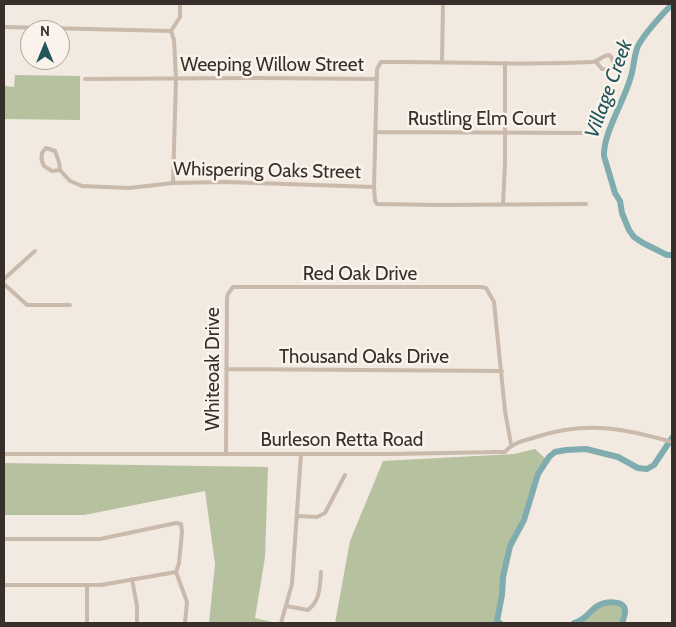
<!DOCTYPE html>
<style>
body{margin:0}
#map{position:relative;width:676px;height:627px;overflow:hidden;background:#f2e9e0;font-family:Cabin,sans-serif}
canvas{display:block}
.frame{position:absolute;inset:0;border:5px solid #382f2a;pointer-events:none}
.north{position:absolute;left:20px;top:20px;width:50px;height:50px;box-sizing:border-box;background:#faf3ec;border:1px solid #aca59e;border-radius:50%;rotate:0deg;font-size:14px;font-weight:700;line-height:20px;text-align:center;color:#382f2a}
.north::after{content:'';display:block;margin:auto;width:18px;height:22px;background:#215559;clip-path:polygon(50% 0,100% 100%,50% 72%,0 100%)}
</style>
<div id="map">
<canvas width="676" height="627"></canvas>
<div class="frame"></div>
<div class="north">N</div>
</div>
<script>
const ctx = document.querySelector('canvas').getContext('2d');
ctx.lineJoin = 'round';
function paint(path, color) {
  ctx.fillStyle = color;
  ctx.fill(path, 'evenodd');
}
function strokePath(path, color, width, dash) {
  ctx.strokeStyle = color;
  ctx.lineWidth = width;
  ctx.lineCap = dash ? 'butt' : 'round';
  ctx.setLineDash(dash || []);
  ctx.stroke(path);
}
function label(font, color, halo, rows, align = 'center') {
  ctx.font = font + ' Cabin,sans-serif';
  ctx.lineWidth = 5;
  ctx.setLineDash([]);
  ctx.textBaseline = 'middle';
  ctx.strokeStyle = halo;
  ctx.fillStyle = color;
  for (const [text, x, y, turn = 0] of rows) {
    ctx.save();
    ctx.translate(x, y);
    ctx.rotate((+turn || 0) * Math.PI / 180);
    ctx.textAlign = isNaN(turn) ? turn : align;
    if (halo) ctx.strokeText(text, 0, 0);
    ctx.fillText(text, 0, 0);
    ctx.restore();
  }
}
paint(new Path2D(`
 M15 75 80 76V120L4 119V86L14 87Z
 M535 449 547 460 538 474 524 520 510 546 503 577 502 595 497 621 500 623H335L350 541 383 461 514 454Z
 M4 463 268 467 265 557 255 618 276 623H209L215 564 205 491 84 515H4Z
 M610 602C627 604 626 608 622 623H574L583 619 597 606Z`), '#b6c1a0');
strokePath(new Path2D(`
 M672 4C661 16 645 32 638 46 634 55 634 67 631 76 625 100 603 133 604 156L615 193 620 201 622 213 629 230 634 237 643 243 667 255H672
 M500 623 497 621 502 595 503 577 510 546 524 520 538 474 549 457 555 452 566 450 586 449 618 457 638 468 647 469 654 465 672 438
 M574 623C584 621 588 613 596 607 603 602 626 598 625 612 625 615 623 620 622 623`), '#7facae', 6);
strokePath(new Path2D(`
 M4 27 171 31 180 17V4
 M171 31 174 40 176 79 173 183
 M442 61 443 4
 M85 79 254 78 376 79
 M376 132 588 133
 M46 148 55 151 59 162 60 170 52 171 44 166C41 160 40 153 46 148Z
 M60 170 70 181 82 186 129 188 173 183 226 182 374 187
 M503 204 505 163V63
 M586 204 438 205 377 204 375 201 374 187 377 69 381 62C452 61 522 66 592 62 599 62 602 55 609 55L612 58 614 66 610 70 602 69 596 62
 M4 279 35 251
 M4 284 27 305H70
 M226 369 502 371
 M226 453 227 298 228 294 233 287H481L486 288 494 302 505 411 511 444
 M4 454H392L497 452H505C513 442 524 441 536 437 586 421 623 428 672 442
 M297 516 317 517 325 513 345 475
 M4 539H100L176 523 181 524 182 532 179 563 176 572 187 602 185 623
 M132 579 137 606V623
 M4 585H101L176 572
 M286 606 308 610C320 601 320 587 321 572
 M87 623V585
 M281 623 292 584 301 454`), '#cabaac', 4);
label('19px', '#382f2a', '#faf3ec', [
 ["Weeping Willow Street",272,65],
 ["Rustling Elm Court",482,119],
 ["Whispering Oaks Street",267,171,1],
 ["Red Oak Drive",360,274],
 ["Thousand Oaks Drive",364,357],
 ["Whiteoak Drive",213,369,-90],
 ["Burleson Retta Road",342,440]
]);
label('italic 20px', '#215559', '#faf3ec', [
 ["Village Creek",609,89,-70]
]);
</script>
